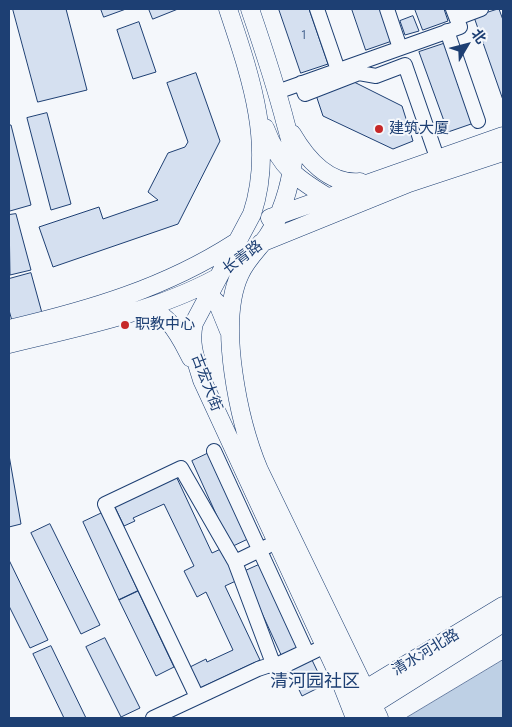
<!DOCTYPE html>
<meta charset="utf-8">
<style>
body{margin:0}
#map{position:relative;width:512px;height:727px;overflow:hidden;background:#f4f7fb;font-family:"Roboto Condensed","Noto Sans SC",sans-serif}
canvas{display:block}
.frame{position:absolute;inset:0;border:10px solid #1d3f73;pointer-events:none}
.north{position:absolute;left:442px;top:20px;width:50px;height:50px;-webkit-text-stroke:4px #f4f7fb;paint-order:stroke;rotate:53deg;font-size:14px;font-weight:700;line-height:20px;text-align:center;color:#1d3f73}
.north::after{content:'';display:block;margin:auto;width:18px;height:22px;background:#1d3f73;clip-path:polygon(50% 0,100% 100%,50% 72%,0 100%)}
</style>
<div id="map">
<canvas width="512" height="727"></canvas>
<div class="frame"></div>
<div class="north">北</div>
</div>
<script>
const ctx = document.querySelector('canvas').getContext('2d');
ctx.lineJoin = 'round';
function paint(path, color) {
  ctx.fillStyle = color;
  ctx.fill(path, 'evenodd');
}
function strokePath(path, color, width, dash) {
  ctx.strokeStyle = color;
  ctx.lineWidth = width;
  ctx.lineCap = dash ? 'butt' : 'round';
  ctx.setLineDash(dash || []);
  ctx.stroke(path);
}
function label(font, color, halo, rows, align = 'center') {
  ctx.font = font + ' "Roboto Condensed","Noto Sans SC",sans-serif';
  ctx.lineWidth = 4;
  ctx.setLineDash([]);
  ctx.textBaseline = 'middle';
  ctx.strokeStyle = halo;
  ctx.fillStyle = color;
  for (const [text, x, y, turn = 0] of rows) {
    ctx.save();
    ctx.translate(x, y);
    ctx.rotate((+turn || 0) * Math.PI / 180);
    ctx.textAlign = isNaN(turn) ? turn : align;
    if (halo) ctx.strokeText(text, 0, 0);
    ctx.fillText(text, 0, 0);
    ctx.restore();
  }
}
const water = new Path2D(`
 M503 660V718H406Z`);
paint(water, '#bed0e5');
strokePath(water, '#687fa3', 1);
const building = new Path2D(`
 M13 9H66L87 90 38 102Z
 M101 9H126L104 17Z
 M149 9H178L153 19Z
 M279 9H309L328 64 301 73Z
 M352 9H381L392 41 366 50Z
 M415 9H444L448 21 423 30Z
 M499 9 503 20V100L474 17Z
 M413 16 419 31 405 35 400 21Z
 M139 22 156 72 133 79 117 30Z
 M446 43 474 123 448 132 419 52Z
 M196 73 220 141 178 224 53 267 39 227 99 207 103 219 158 200 148 192 168 153 185 147 188 142 167 83Z
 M354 82 402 106 413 141 393 149 323 116 316 95Z
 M47 113 71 204 51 210 27 118Z
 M9 125H11L31 205 10 211Z
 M16 214 31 270 10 275 9 215Z
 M31 273 42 313 12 321 9 310V279Z
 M211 452 250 538 231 547 192 461Z
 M9 455 21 524 9 527Z
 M175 474 212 553 223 548 238 580 225 586 260 660 200 688 190 667 206 659 207 662 233 650 206 592 197 597 184 571 194 566 164 504 133 518 135 521 124 526 113 503Z
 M102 513 138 591 119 600 83 522Z
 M50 524 100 625 81 634 31 533Z
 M9 560 48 640 30 648 9 606Z
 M263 563 303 650 283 659 243 572Z
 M138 591 174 667 156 676 119 600Z
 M105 638 140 708 121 717 86 647Z
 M51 646 86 718H64L33 654Z
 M312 660 324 685 302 696 290 671Z`);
paint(building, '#d5e0f0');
strokePath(building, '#1d3f73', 1);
const minor = new Path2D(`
 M317 9 338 70
 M387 9 400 48
 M457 18 481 9
 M447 31 478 121
 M301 83 305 94 359 73 376 76 405 65 441 169
 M277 92 460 27 453 9
 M235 562 268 546
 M197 697 105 504 181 468 235 562 274 666 306 651 214 451
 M153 718 258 669 267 666 286 665 325 646`);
const major = new Path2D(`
 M228 9C250 75 275 145 252 214L194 323C189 344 196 360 202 380L337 672 355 718
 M250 9C263 47 276 86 286 125 289 136 294 150 293 162 290 187 281 216 267 237 258 249 246 260 240 274 217 323 239 422 259 470L379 718
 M265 128C280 168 298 180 334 201
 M292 134C306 158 329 185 360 182
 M270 218 503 136
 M261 243 409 183 503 152
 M200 287 218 304 229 331
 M138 311C167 306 180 337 191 358
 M9 329C90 310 165 288 235 243
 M9 344C79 327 154 312 217 278
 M356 695 503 606
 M363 711 503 623`);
strokePath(minor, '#1d3f73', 16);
strokePath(major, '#1d3f73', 19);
strokePath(minor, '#f4f7fb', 14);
strokePath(major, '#f4f7fb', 18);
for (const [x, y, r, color] of [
 [379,129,5,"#c62828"],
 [125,325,5,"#c62828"]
]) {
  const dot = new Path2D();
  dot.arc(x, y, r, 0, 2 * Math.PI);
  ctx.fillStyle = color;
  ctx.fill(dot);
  strokePath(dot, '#f4f7fb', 2);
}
label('12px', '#4b6792', null, [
 ["1",304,36]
]);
label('15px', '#1d3f73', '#f4f7fb', [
 ["建筑大厦",389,129],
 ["职教中心",135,325]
], 'left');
label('15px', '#1d3f73', '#f4f7fb', [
 ["长青路",243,258,-37],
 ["古宏大街",206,383,69],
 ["清水河北路",426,653,-31]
]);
label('18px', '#1d3f73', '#f4f7fb', [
 ["清河园社区",315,682]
]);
</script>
